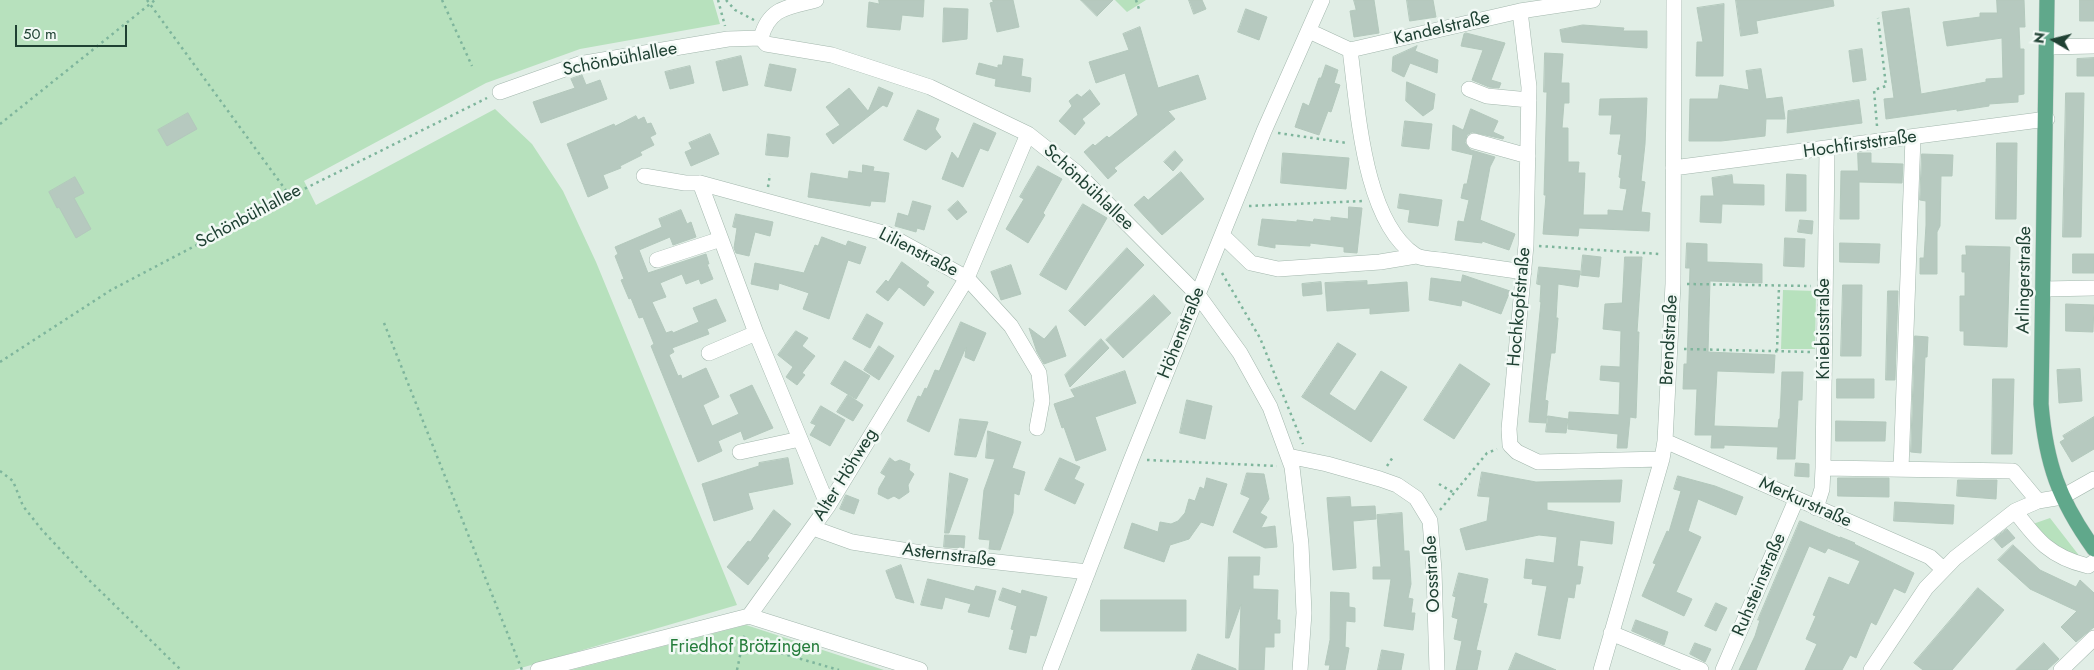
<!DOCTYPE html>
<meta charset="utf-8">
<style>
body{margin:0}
#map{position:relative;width:2094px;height:670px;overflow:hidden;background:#e1eee6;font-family:Jost,sans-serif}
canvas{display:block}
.north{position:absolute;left:2029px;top:15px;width:50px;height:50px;-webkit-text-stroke:4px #f2f9f5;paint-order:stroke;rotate:278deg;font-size:14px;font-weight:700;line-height:20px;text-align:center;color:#1f4133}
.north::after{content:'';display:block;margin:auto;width:18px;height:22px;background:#1f4133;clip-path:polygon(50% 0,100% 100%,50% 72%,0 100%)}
.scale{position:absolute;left:15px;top:25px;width:112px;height:22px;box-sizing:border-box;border:2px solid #1f4133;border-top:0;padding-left:6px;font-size:15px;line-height:18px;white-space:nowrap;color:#1f4133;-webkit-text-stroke:4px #f2f9f5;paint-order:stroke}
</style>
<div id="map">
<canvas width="2094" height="670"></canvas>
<div class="north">N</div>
<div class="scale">50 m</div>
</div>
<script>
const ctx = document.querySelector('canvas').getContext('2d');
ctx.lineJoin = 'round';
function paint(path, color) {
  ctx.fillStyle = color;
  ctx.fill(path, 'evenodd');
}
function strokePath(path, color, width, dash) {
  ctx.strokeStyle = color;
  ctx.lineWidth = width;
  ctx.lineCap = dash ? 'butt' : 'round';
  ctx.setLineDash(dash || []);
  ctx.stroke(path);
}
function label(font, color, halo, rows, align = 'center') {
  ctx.font = font + ' Jost,sans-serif';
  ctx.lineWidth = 5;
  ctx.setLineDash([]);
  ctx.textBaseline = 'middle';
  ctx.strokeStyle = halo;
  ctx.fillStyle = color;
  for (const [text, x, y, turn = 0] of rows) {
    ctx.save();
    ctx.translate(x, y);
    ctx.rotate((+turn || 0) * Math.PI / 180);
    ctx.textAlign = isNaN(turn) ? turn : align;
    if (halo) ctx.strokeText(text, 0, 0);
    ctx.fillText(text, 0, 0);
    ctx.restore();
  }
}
paint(new Path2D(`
 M0 0H713L720 24 580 49 486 83 304 181 316 205 495 109 532 144 563 191 596 262 737 605 514 670H0Z
 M1115 0H1146L1127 12Z
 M1783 290 1816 291 1815 349H1781Z
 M2050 518 2081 558 2069 556 2030 525Z
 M746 625 884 670H571Z`), '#b7e1bd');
const building = new Path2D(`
 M879 0H924L923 17 902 15 900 30 867 27 869 2 879 4Z
 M993 0H1013L1019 27 997 32 990 3 993 2Z
 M1081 0H1113L1097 16Z
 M1189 0H1202L1206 9 1194 14Z
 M1354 0H1374L1379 33 1354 37 1350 11 1356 10Z
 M1407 0H1433L1436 17 1410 21Z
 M1736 0H1833L1834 6 1756 21 1758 33 1741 36Z
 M1997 0H2024L2025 27H2019L2020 49H2024V94L2018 95V102L1989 104V106L1957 111V109L1886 119 1884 99 1894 98 1882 12 1909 8 1921 94 1986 82V79L2003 78 2002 38 1947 46 1943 22 1980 17V13H1997Z
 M2080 0H2094V21H2080Z
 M1724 4 1723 76H1696L1697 42H1703L1697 8Z
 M944 8 968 9 967 39 943 42Z
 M1246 9 1267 17 1259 40 1238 32Z
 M1583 25 1624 28 1623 31H1647V48L1562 42 1560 30Z
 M1140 27 1158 88 1198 75 1206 99 1168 111 1175 119 1114 168 1117 171 1108 179 1084 152 1093 144 1095 146 1107 136 1109 138 1138 115 1125 73 1096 83 1089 62 1129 50 1123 34Z
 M1466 33 1505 43 1491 80 1501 83 1499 88 1489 87 1472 80 1483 50 1461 46 1464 34Z
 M1417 46 1415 51 1438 60 1437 73 1410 63 1404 77 1392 71 1393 57Z
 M1862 49 1866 80 1853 82 1849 51Z
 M1545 53 1563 54 1561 83H1569V103H1564L1562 128H1568V162H1579L1578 173H1585L1583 215H1608V210L1623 211 1627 189 1620 188 1621 178 1619 177 1622 155 1618 154 1621 134H1610L1612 115H1599L1600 99 1647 98 1645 144 1641 181 1645 182 1641 212 1650 213 1649 231 1579 228 1578 236 1543 234 1546 195H1544L1547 92H1544Z
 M741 56 748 85 723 91 716 62Z
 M1004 56 1023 59 1021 76 1031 78 1030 92 995 86 996 79 976 74 979 63 998 68V65H1002Z
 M2094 58V76H2077V59Z
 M770 64 796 69 791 91 765 86Z
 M1326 65 1338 70 1334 83 1340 85 1331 112 1328 111 1319 135 1295 127 1303 103 1309 106 1319 78H1321Z
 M690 66 694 83 670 89 665 72Z
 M1761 69 1766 99 1782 97 1785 119H1766L1765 136 1721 141H1689L1690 99H1718L1720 85 1749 90 1746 71Z
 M582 75 586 85 600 80 607 99 541 123 533 102 575 88 571 79Z
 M1407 82 1435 94 1433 109 1423 116 1406 101Z
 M879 87 893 93 887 107 883 105 833 144 826 134 840 125 826 107 849 88 868 111Z
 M1090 90 1100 104 1082 119 1085 123 1075 135 1059 121 1072 106 1069 101 1077 94 1081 97Z
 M2066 93H2084L2081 237H2063Z
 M1859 100 1862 123 1787 133 1788 111Z
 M1471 109 1498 121 1493 132 1504 137 1503 139 1472 132 1467 135 1465 143 1471 150 1495 157 1490 167 1480 220 1515 234 1509 250 1482 241V243L1455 240 1458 221 1464 222 1469 200 1461 198 1464 184H1467L1473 155 1452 150 1453 125 1463 130Z
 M918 110 939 119 935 129 941 137 926 150 904 140Z
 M188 113 197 129 167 146 158 130Z
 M636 116 638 120 644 117 647 124 651 123 656 134 650 137 654 145 640 152 642 155 620 166 621 168 603 175 608 188 588 197 567 144 614 124 615 126Z
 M1405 121 1432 124 1429 149 1402 146Z
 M974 123 996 133 988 151 980 148 963 187 942 179 952 152 958 159Z
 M710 134 719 154 691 166 685 152 692 149 689 143Z
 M768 134 790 137 788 157 766 155Z
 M1997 143H2017L2016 219H1996Z
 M1175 151 1183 160 1173 171 1164 162Z
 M1283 153 1349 158 1346 189 1281 183Z
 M1858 153H1871V163L1903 164 1902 183 1859 182V219H1840L1841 171H1858Z
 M1922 154 1953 155 1952 176H1941L1940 226 1937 232V274H1920V258H1924L1926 225V201L1920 200Z
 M863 165 874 167 873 171 889 173 885 202 871 201 870 206 808 197 811 173 848 179 849 171 862 173Z
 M1038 166 1062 179 1043 213 1045 215 1028 243 1006 229 1024 199 1020 197Z
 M1181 172 1204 199 1162 235 1134 205 1144 196 1148 200Z
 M1787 174 1806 175V211H1786Z
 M1732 175 1733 184 1764 185V205L1722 204 1721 223 1700 222 1701 196H1714L1712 178Z
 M75 177 84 193 74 198 91 229 76 238 59 207 57 208 49 192Z
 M1400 194 1442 200 1438 226 1408 222 1410 210 1398 208Z
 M913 201 931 206 924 230 917 228 916 232 895 226 898 213 908 216Z
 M958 201 967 212 957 220 948 210Z
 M1083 204 1107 218 1066 290 1040 275Z
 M1349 207 1362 208 1357 253 1344 252V247L1310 243V246L1275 244V248L1258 245 1262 219 1297 222V220L1313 222 1314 219 1331 221V217L1348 219Z
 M681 210 687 224 691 222 696 237 673 245 670 237 639 250 648 273 706 254 709 264H707L713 279 701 284 699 279 686 284 682 274 660 283 666 297 652 302 666 333 672 331 673 333 699 322 693 308 716 299 726 321 707 329 709 334 672 348 674 352 669 355 678 376 681 375 682 379 706 368 719 397 703 405 712 426 739 414 730 395 752 385 773 428 744 440 741 431 718 441 722 451 698 462 651 346 654 344 643 317 639 318 631 298 629 299 621 280 624 279 615 256 618 254 615 247 662 227 659 219Z
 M736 214 773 222 770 236 755 232 749 256 736 253 734 248 737 228 733 227Z
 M1800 220 1813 221 1812 234 1798 232Z
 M822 237 846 246 848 241 866 247 860 264 848 260 829 319 803 309 809 293 779 283 778 290 751 284 755 263 804 273 815 245 818 246Z
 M1785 238 1805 239 1804 267 1784 266Z
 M1687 243 1707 244V262L1762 264V283L1710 281 1708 352 1775 355 1774 373 1717 371 1714 426 1778 428 1779 419H1780L1782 372H1803L1802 400H1798L1795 459H1777L1778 447 1724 445V448H1711L1712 435H1695L1697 389H1683L1684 364H1687L1689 299 1690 268H1686Z
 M1840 243 1880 244 1879 263 1840 262Z
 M1966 246 2010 247 2007 347 1964 345V331H1960V296H1965V272H1962V255H1966Z
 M1127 248 1144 265 1085 326 1069 311Z
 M2073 254H2094V273H2073Z
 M1583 255 1601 257 1599 277 1581 275Z
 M1625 257H1642L1637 332H1639L1636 418 1630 417 1627 448H1617L1618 434 1568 429 1569 412 1619 415 1620 382 1600 380 1601 366 1620 367 1621 331 1603 329 1605 304 1622 303Z
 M902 262 929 282 926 286 934 292 924 306 899 287 888 301 876 292 886 280 888 282Z
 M1011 265 1021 294 1001 300 991 272Z
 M1539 267 1580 271 1578 287 1558 284 1556 318H1558L1555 353H1551L1547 383 1545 400 1548 401 1546 423 1529 422 1541 302H1540L1541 285 1537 284Z
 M1463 275 1510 291 1501 314 1462 300 1461 306 1429 300 1431 278 1461 282Z
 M1367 281V285L1407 282 1409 311 1370 314V308L1327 311 1325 283Z
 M1321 282 1322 294 1303 296 1302 284Z
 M1843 285H1862L1861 356H1841Z
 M1888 291H1898L1895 380H1886Z
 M1154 295 1171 313 1123 358 1106 340Z
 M2066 304 2094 305 2093 332 2066 331Z
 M867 314 883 323 870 348 853 339Z
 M961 322 986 333 974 361 965 357 966 347 929 432 907 421 918 396 921 397 925 388 927 389 935 370 939 371Z
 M1056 326 1066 356 1044 364 1037 352 1029 328 1044 339Z
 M796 331 808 338 802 346 815 356 802 373 805 375 797 385 786 377 793 367 778 355Z
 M1915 336 1928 337 1927 357H1925L1921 453 1911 452Z
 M1101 339 1109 348 1070 387 1065 375Z
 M1338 343 1356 354 1329 394 1355 411 1381 371 1407 387 1371 442 1302 397Z
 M879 346 894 356 879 380 864 370Z
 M845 361 870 376 856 399 831 384Z
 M1460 364 1490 384 1454 439 1424 420Z
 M2080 369 2082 401 2059 403 2057 370Z
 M1125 371 1136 403 1095 417 1106 450 1076 461 1064 427 1062 428 1054 404 1075 397 1071 390Z
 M1837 379H1874V398H1837Z
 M1993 379H2014L2012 454H1992Z
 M848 395 863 405 853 421 837 412Z
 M1187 400 1212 406 1205 439 1180 433Z
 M821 406 845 420 830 446 810 435 816 425 811 423Z
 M1548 416 1568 419 1566 433 1546 432Z
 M2094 417V449L2072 462 2060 442 2065 439 2063 436Z
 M960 419 988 422 976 457 955 455Z
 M1836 421 1886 422 1885 441H1836Z
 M988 431 1021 442 1012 468 1025 472 1019 495 1014 493 1013 513 1000 550 989 549 990 540 979 539 984 490 995 459 986 458Z
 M788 458 793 484 748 493 753 509 714 521 702 484 759 466V463Z
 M890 458 895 462 900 460 910 464 909 470 914 474 908 485 909 492 899 499 894 496 888 499 878 494 879 488 886 476 881 473Z
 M1060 458 1080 467 1074 479 1084 484 1075 504 1045 490Z
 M1796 463 1809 464V477L1795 476Z
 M1482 472 1536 482 1622 480 1620 502H1547V510L1614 522 1612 544 1580 540 1577 566 1583 567 1580 584H1576L1574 598 1568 597 1560 639 1538 635 1547 586 1532 584 1533 579 1524 578 1526 559 1554 563 1557 537 1539 535 1466 550 1460 529 1487 521 1490 497 1478 496Z
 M950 473 968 479 949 533H945Z
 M1247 473 1264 474 1269 499 1260 513 1267 517 1261 528 1275 526 1277 547 1265 548 1233 532 1250 498 1241 494Z
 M1678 476 1715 486 1743 497 1736 515 1698 499 1688 531 1701 537 1676 592 1692 599 1684 616 1642 596 1656 564 1653 563 1667 531 1669 532 1681 491 1674 489Z
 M1207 478 1227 484 1213 526 1201 522 1189 539 1170 545 1164 562 1124 548 1132 523 1158 532 1160 522 1171 524 1178 521 1185 513 1189 499 1195 501 1200 487 1204 489Z
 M1838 478H1889V497L1838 496Z
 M1958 480H1997L1996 499 1957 496Z
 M846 495 859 500 854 514 840 509Z
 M1350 497 1351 507 1375 506 1376 519 1353 521 1356 568 1333 570 1327 498Z
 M1895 502 1954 505 1953 524 1894 521Z
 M774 510 791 524 767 556 769 558 748 585 727 567 748 541 750 542Z
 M1402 513 1404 551H1409L1411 584 1408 598 1413 599 1411 613H1415L1413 630 1384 626 1391 579H1373V567H1381L1377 515Z
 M1800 521 1840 538V537L1855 543 1854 544 1914 573 1905 593 1894 588 1876 625 1871 622 1856 658 1850 655 1842 670H1805L1817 644 1806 639 1816 616 1813 615 1829 577 1849 585 1860 561 1828 548 1825 553 1809 546 1756 670H1739L1755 636 1760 620H1758Z
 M2007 529 2015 538 2002 548 1994 539Z
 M945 535 965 536 964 548 944 547Z
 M2013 545 2040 570 2076 587 2080 580 2094 593V627L2076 642 2061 627 2077 611 2030 589 1998 560Z
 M1229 557H1260L1259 575H1253V589L1278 590 1277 620H1280V633H1274V647H1265L1264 670H1239L1241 604 1229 638H1226Z
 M901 565 914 603 896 598 886 571Z
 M1459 573 1488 579 1483 603 1487 604 1476 650 1481 651 1477 670H1456L1462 641 1454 639 1458 619 1452 617 1456 597 1453 596Z
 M928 579 974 591 976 586 996 591 989 617 968 612 971 604 945 597 942 609 921 605Z
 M1003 588 1021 594 1022 590 1047 597 1036 636 1030 635 1026 653 1009 649 1014 630 1011 629 1017 606 999 600Z
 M1978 588 2004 610 1952 670H1923L1914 663Z
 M1331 592 1349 593V607L1355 608V622L1346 621 1345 647 1349 648 1345 670H1329L1330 665H1325L1330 640Z
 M1101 600H1186V631H1101Z
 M1716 603 1727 608 1716 631 1705 626Z
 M1636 620 1668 632 1664 645 1632 631Z
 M1695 643 1711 649 1705 662 1690 654Z
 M2044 643 2059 659 2047 670H2016Z
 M1382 650 1404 654 1401 670H1378Z
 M1516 653 1556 670H1509Z
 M1198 654 1236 669V670H1192Z`);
paint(building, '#b6c9bf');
strokePath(building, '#b3c8bc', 1);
const minor = new Path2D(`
 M1520 11 1529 87 1526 245 1509 429 1510 445 1517 452 1538 462 1662 459
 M1309 31 1350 50C1358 108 1363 220 1415 255 1421 259 1434 259 1441 260 1469 264 1496 268 1524 272
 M761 38C769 7 789 7 816 0
 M2048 47 2094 46
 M1350 50 1520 11 1593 0
 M1469 89 1487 96 1529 100
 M500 92 579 64 728 39 761 38 766 44 832 55 930 87 1028 134 1076 172 1198 295 1240 353 1270 407 1292 467 1301 544 1304 613 1300 670
 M1474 141 1528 156
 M1673 168 2047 119
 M644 176 685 183H700L887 234 967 278 1011 326 1039 373 1042 401 1037 428
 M700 183 756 333 828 506
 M1222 235 1251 263 1278 269 1380 262 1416 256
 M657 260 721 239
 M2044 289 2094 288
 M709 353 756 333
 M1665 441 1930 557 1943 569
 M740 452 800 439
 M1288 456 1327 464 1380 479 1397 485 1416 498 1430 521 1434 570 1437 670
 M1823 468 2013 471 2038 501
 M1901 469 1913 137
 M1816 508 1822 489 1823 468 1827 150
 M2015 511C2037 540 2050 557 2088 566L2094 562
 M813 528 852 542 934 555 1088 572
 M749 616 920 670
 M1611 633 1701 670
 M538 670 749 616 828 506 967 278 1028 134
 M1050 670 1131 460 1264 131 1322 0
 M1601 670 1662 459 1665 441 1673 284 1674 0
 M1723 670 1796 500
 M1871 670 1926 588 1955 558 2015 511 2038 501 2062 497 2094 479
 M2061 670 2094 638`);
const major = new Path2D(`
 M2047 0 2041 404C2046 464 2059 500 2094 549`);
strokePath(minor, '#a3b7ad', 16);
strokePath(major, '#c0cac6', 16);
strokePath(new Path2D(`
 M147 0 290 196
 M442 0 472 66
 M718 0 725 26
 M726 0 735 10 754 20
 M1136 0 1139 9
 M0 124 155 0
 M1877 126 1874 90 1886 86 1878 18
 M1278 133 1347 143
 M768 187 770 174
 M1249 206 1363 201
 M1539 246 1659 254
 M1222 273 1260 338 1303 444
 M1687 284 1811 286
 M384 323 522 670
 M1684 349 1811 352
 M1777 351 1779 286
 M0 362 111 290 290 196 487 98
 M1147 460 1277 466
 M1387 466 1393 457
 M0 471 13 481 23 506 42 530 86 577 181 670
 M1439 484 1454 493
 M1440 510 1487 453 1497 449
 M673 652 742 642 839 670
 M737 670 745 632`), '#7eb59c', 2.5, [2.5, 4]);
strokePath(minor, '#fff', 15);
strokePath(major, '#60a88b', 15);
label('18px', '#1f4133', '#f2f9f5', [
 ["Kandelstraße",1442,29,-13],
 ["Schönbühlallee",620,60,-11],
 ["Hochfirststraße",1860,145,-8],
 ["Schönbühlallee",1088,188,43],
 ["Schönbühlallee",249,217,-28],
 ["Lilienstraße",918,253,27],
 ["Arlingerstraße",2025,280,-89],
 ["Hochkopfstraße",1520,307,-85],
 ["Kniebisstraße",1825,329,-90],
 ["Höhenstraße",1182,333,-68],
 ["Brendstraße",1670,340,-87],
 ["Alter Höhweg",846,475,-58],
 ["Merkurstraße",1805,503,24],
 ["Asternstraße",949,556,7],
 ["Oosstraße",1433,574,-93],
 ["Ruhsteinstraße",1760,585,-67]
]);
label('18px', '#247c3a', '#f2f9f5', [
 ["Friedhof Brötzingen",745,648]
]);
</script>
